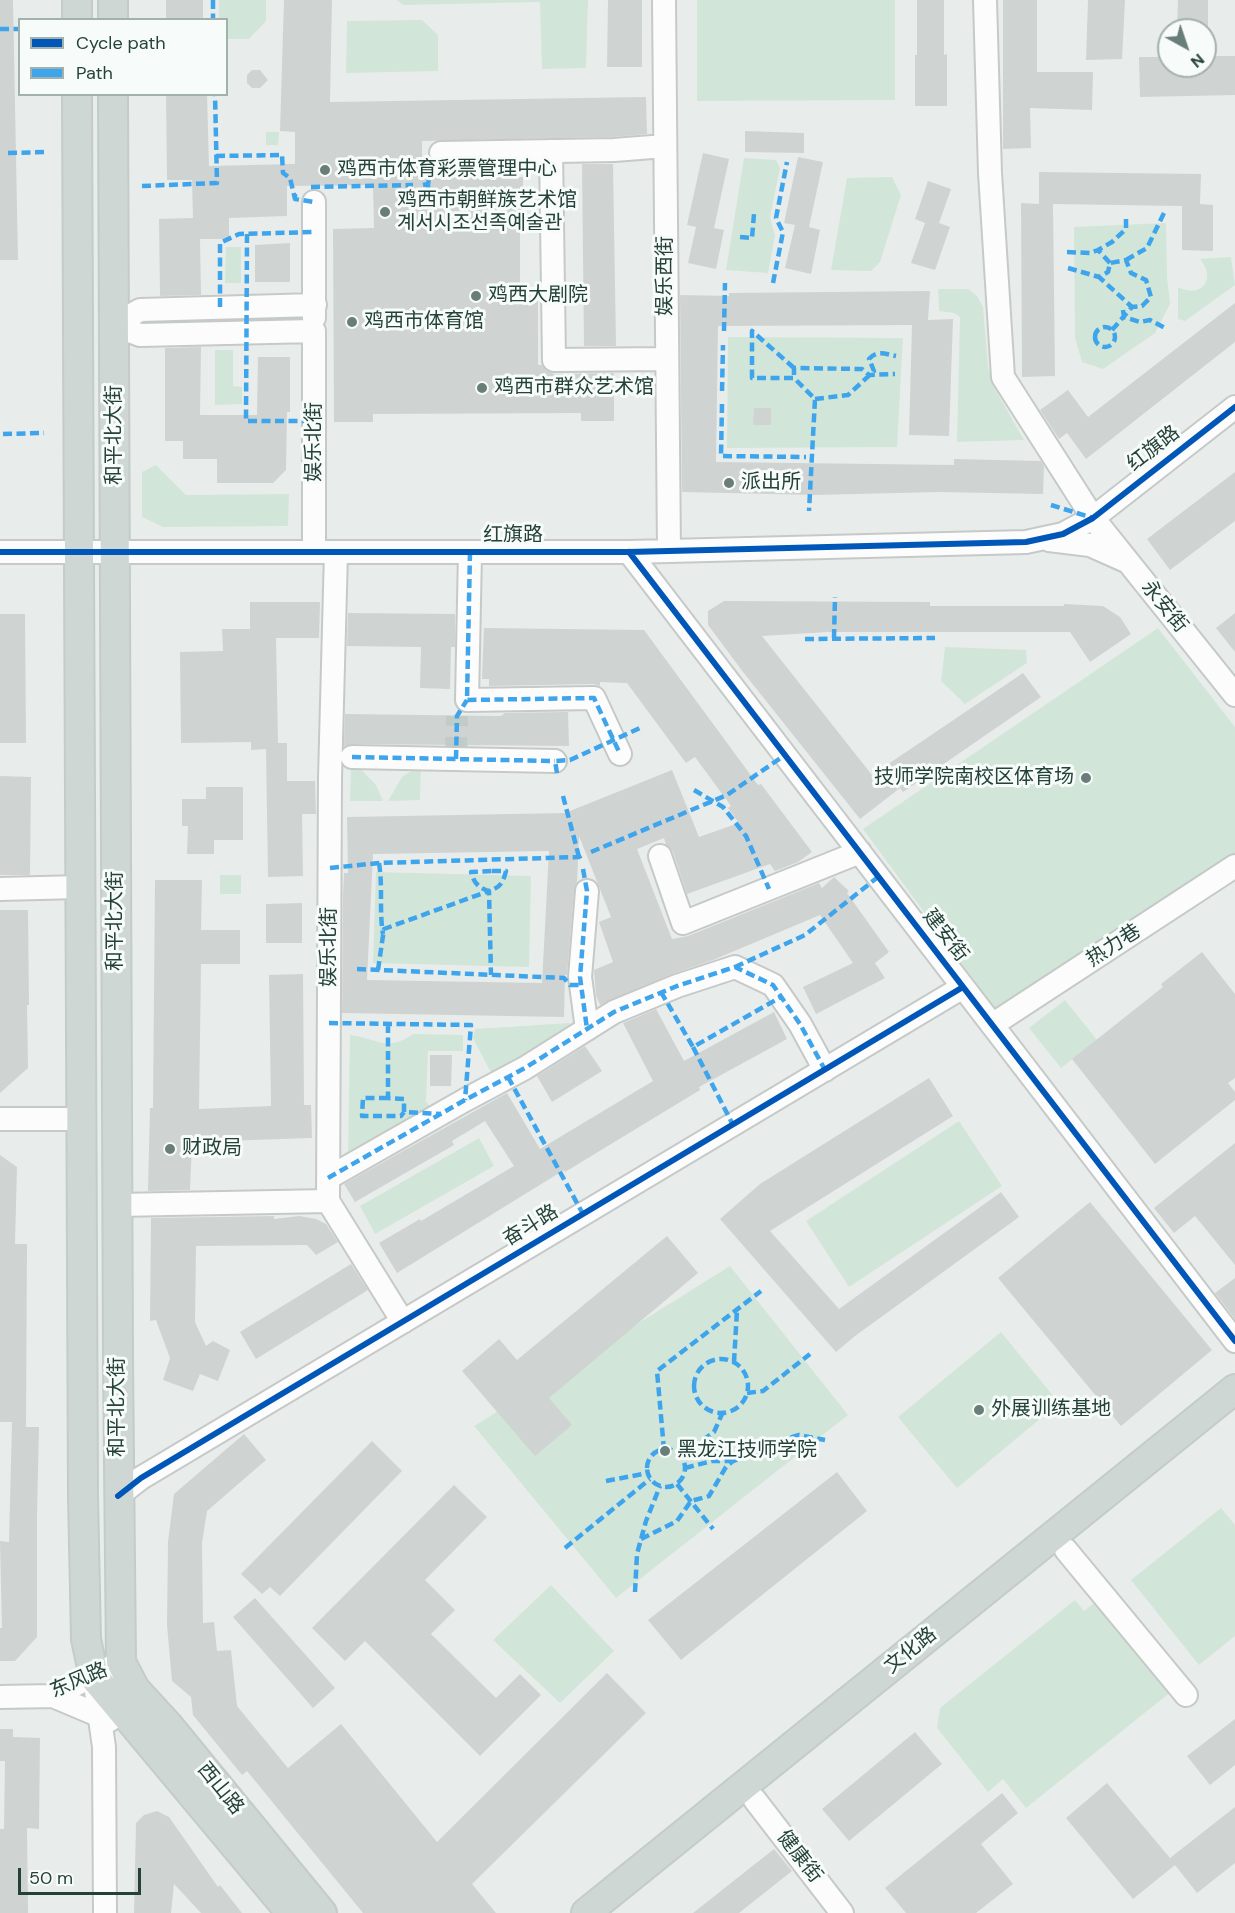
<!DOCTYPE html>
<meta charset="utf-8">
<style>
body{margin:0}
#map{position:relative;width:1235px;height:1913px;overflow:hidden;background:#e8edeb;font-family:"DM Sans",sans-serif}
canvas{display:block}
.legend{position:absolute;left:18px;top:18px;width:210px;height:78px;box-sizing:border-box;background:#f7fbf9;border:2px solid #a3b1ad;margin:0;padding:8px 10px;list-style:none;font-size:18px;color:#24423a}
.legend li{display:flex;align-items:center;gap:12px;height:30px}
.legend b{width:30px;border:2px solid #a3b1ad}
.north{position:absolute;left:1157px;top:18px;width:60px;height:60px;box-sizing:border-box;background:#f7fbf9;border:2px solid #a3b1ad;border-radius:50%;rotate:140deg;font-size:16px;font-weight:700;line-height:24px;text-align:center;color:#24423a}
.north::after{content:'';display:block;margin:auto;width:21px;height:27px;background:#697e78;clip-path:polygon(50% 0,100% 100%,50% 72%,0 100%)}
.scale{position:absolute;left:18px;top:1868px;width:123px;height:27px;box-sizing:border-box;border:3px solid #24423a;border-top:0;padding-left:8px;font-size:18px;line-height:21px;white-space:nowrap;color:#24423a;-webkit-text-stroke:4px #f7fbf9;paint-order:stroke}
</style>
<div id="map">
<canvas width="1235" height="1913"></canvas>
<ul class="legend">
<li><b style="height:8px;background:#0057b8"></b>Cycle path</li>
<li><b style="height:8px;background:#3ea4ec"></b>Path</li>
</ul>
<div class="north">N</div>
<div class="scale">50 m</div>
</div>
<script>
const ctx = document.querySelector('canvas').getContext('2d');
ctx.lineJoin = 'round';
function paint(path, color) {
  ctx.fillStyle = color;
  ctx.fill(path, 'evenodd');
}
function strokePath(path, color, width, dash) {
  ctx.strokeStyle = color;
  ctx.lineWidth = width;
  ctx.lineCap = dash ? 'butt' : 'round';
  ctx.setLineDash(dash || []);
  ctx.stroke(path);
}
function label(font, color, halo, rows, align = 'center') {
  ctx.font = font + ' "DM Sans","Noto Sans SC","Noto Sans KR",sans-serif';
  ctx.lineWidth = 6;
  ctx.setLineDash([]);
  ctx.textBaseline = 'middle';
  ctx.strokeStyle = halo;
  ctx.fillStyle = color;
  for (const [text, x, y, turn = 0] of rows) {
    ctx.save();
    ctx.translate(x, y);
    ctx.rotate((+turn || 0) * Math.PI / 180);
    ctx.textAlign = isNaN(turn) ? turn : align;
    if (halo) ctx.strokeText(text, 0, 0);
    ctx.fillText(text, 0, 0);
    ctx.restore();
  }
}
paint(new Path2D(`
 M219 0H266V21L249 39H227L226 20 219 19Z
 M397 0H588L586 68 542 69 540 2 403 5Z
 M697 0H895V100L697 101Z
 M422 20 438 35V71L346 73 347 21Z
 M266 132H279L278 145H266Z
 M744 158 776 160 780 168 770 217 775 236 768 273 726 270Z
 M892 177 901 195 880 262 871 271 831 270 847 178Z
 M1166 223 1167 277 1170 304 1155 333 1103 369 1082 362 1075 338 1074 227Z
 M226 247H241V283H225Z
 M1231 257 1235 285 1185 321 1178 319V287C1201 299 1217 279 1200 259Z
 M968 289 977 296 983 307 988 367 995 389 1024 440 957 442 960 317 954 313 939 311 938 289Z
 M728 337 903 338 897 447 727 448Z
 M215 350H233V386L242 387V404L215 405Z
 M156 465 186 495 289 494 288 526 163 527 142 517V472Z
 M1158 628 1235 727V859L999 1014 863 829Z
 M945 647 1026 650 1027 663 965 704 941 681Z
 M351 764H356L376 785 383 801H350Z
 M421 765 420 800 388 801 402 777Z
 M376 872 531 876 529 967 373 963Z
 M220 875H241V894H220Z
 M1065 1000 1097 1040 1061 1068 1029 1028Z
 M570 1023 562 1040 498 1074 490 1071 473 1038 475 1029Z
 M413 1034 463 1035V1051H428L426 1102 433 1109 348 1156 350 1035C378 1038 385 1053 413 1034Z
 M959 1121 1002 1186 849 1287 806 1221Z
 M479 1138 494 1166 375 1234 360 1206Z
 M730 1266 848 1415 616 1598 474 1426Z
 M1001 1332 1059 1403 957 1488 898 1417Z
 M1221 1508 1235 1525V1636L1199 1665 1131 1580Z
 M551 1585 614 1651 560 1703 493 1640Z
 M1075 1600 1084 1611 1098 1600 1172 1691 1026 1808 1003 1779 988 1792 937 1728 940 1708Z`), '#d1e6d8');
paint(new Path2D(`
 M0 0H13L18 260H0Z
 M166 0H203V20H166Z
 M284 0H332L330 102 646 97 647 134 613 137 422 141V177H523V217H520V298H538V365H542L547 371 554 374 614 373V421H581V413L373 414V422H334L333 229 374 228 373 185 287 186V216L229 218V239H200L201 295 160 296 159 219 193 218 192 180H167L166 94H207L209 166 295 164V132L280 131Z
 M608 0H642V67H607Z
 M917 0H944V55L947 54V106H915V55H917Z
 M1003 0H1037V72H1093L1092 110 1030 108 1031 148 1003 149Z
 M1088 0H1125L1122 59 1086 60Z
 M1178 0H1208V30H1177Z
 M1205 56H1235V95L1140 97 1139 57H1169V66H1205Z
 M252 70H260L268 80 260 88H252L247 83V75Z
 M745 131 804 133V153L745 152Z
 M703 153 729 159 714 228 724 230 716 269 688 263 696 227 687 225Z
 M798 157 823 162 809 227 820 230 811 274 785 268 795 225 784 223Z
 M582 164H613L616 346H584Z
 M1039 172 1201 174 1200 204 1213 205V251L1182 250V206L1053 204 1055 376 1022 377 1021 203 1039 204Z
 M928 181 951 189 939 223 950 227 935 270 911 263 925 223 915 219Z
 M290 243V282H255V245Z
 M930 291 928 320 953 319 949 436 909 435 912 325 718 326 716 462 954 465V459L1041 461 1044 466 1043 494 939 492 814 495 682 492 680 295 729 296V293Z
 M1235 303V342L1086 459 1067 433 1059 439 1040 410 1068 390 1088 417Z
 M201 347 200 415H257L258 357H290V412H287L286 470 273 483H217V459H183V441H165V348Z
 M754 408H771V425H753Z
 M1235 472V521L1170 570 1147 539Z
 M724 601 930 602V606H1064V604L1103 606 1120 617 1131 634 1090 662 1070 632H828L762 636 872 775 1023 673 1041 697 903 792 900 788 860 819 743 672 708 625V611Z
 M250 602H320L319 638H276L278 743H287V781H315L316 814H302L303 876 268 877 266 749 251 750V742L181 743 180 652 223 651 222 629H250Z
 M348 613 455 614V647H451L450 689 420 688 421 647 347 646Z
 M1235 613V652L1216 628Z
 M0 614H25L26 743H0Z
 M484 628 644 630 758 785 761 784 812 852 798 862 775 871 770 864 687 894 673 852 666 845 664 838 637 849 672 939 688 936 819 883 822 888 834 877 849 891 847 893 889 952 875 963 885 978 816 1014 803 987 853 963 820 915 713 960 672 974 600 1005 596 995 594 970 613 962 599 922 611 917 579 836 577 882 574 890 567 975H565L564 1017 342 1013 343 895 344 873H348L347 817 565 813 672 770 699 837 739 823 728 808 731 806 695 757 686 763 627 683 600 682V686L594 684 489 686V679H482ZM549 851 542 983 367 980 373 854Z
 M568 712 569 746 352 744 344 746 345 714 501 716 505 713Z
 M0 776 31 777 30 875H0Z
 M206 787H243V840H214V854H187L188 826H182V799H206Z
 M155 880H202L201 930H240V964H201L199 1109 271 1106 269 975 303 974 304 1105H311L312 1138 192 1142 190 1190 148 1191 150 1108H153Z
 M302 903V943H266V904Z
 M0 910H28L29 1005H27L28 1068 0 1093Z
 M1202 952 1235 994V1078L1228 1083 1235 1092V1100L1155 1164 1072 1059 1163 987 1161 984Z
 M656 1009 684 1061 774 1012 787 1039 699 1087 700 1090 565 1172 564 1170 397 1273 379 1243 420 1219 421 1221 514 1166 485 1121 452 1141 454 1145 355 1202 344 1184 507 1093 540 1149 653 1081 623 1023Z
 M585 1046 602 1071 552 1102 537 1076Z
 M430 1055H452L451 1086H430Z
 M929 1078 953 1116 770 1231 839 1309 1001 1192 1019 1217 855 1336 836 1352 720 1219 760 1184Z
 M1235 1143V1265L1195 1216 1174 1233 1154 1208Z
 M0 1155 17 1167 15 1244H27L26 1427H39L37 1514V1637L15 1661H0V1628H2L0 1541 9 1542 12 1422H0Z
 M1090 1202 1212 1350 1121 1426 998 1278Z
 M274 1216V1219L299 1216 316 1219 326 1224 338 1242 316 1255 307 1245 196 1246 195 1322 206 1346 213 1341 230 1350 218 1381 200 1374 193 1391 163 1380 170 1358 156 1320 150 1321 151 1218Z
 M667 1236 698 1273 549 1398 572 1425 535 1456 462 1371 499 1339 517 1360Z
 M351 1264 368 1290 256 1359 240 1332Z
 M1235 1278V1319L1215 1293Z
 M244 1434 266 1460 207 1511 202 1543 203 1623 214 1622 217 1651 231 1650 237 1706 288 1768 341 1724 437 1842 607 1673 646 1713 472 1884 496 1913H363L247 1771 242 1775 193 1715 191 1697 172 1681 167 1625 168 1542 174 1494Z
 M372 1441 402 1471 280 1596 270 1587 262 1594 241 1574Z
 M837 1472 867 1511 681 1660 648 1620Z
 M454 1485 487 1517 425 1580 455 1610 431 1634 496 1698 520 1674 541 1695 480 1756 365 1641 345 1661 312 1628Z
 M255 1598 335 1688 313 1708 233 1617Z
 M1235 1719V1765L1210 1785 1187 1756Z
 M0 1729H13V1737L40 1738 39 1829 27 1828 28 1913H0V1829H4L5 1761H0Z
 M915 1732 942 1764 849 1841 822 1809Z
 M1107 1783 1170 1858 1235 1807V1863L1197 1893 1175 1865 1133 1899 1066 1818Z
 M1002 1793 1018 1813 981 1844 1013 1884 976 1913H906L885 1888Z
 M157 1811 169 1817 218 1887 220 1885 242 1913H201L174 1884 171 1913H134L136 1823 144 1815Z
 M774 1849 792 1871 739 1913H693Z`), '#cfd4d2');
strokePath(new Path2D(`
 M456 759 457 716`), '#c1cbc8', 22, [22, 11]);
const minor = new Path2D(`
 M664 0 669 551
 M985 0 990 173 1003 377 1093 518 1235 695
 M551 151 554 360 667 359
 M441 153 614 150 665 146
 M314 202V318
 M1049 540 1090 545 1126 561
 M0 552H629L1026 542 1063 534 1093 518 1235 407
 M314 552V331L140 335 114 325 140 310 315 305
 M336 552 330 778 328 1201 403 1322
 M470 552 467 700 594 698 620 754
 M629 552 1235 1341
 M352 757 555 761
 M660 856 683 923 860 852
 M0 889 81 887
 M992 1025 1235 866
 M587 1029 580 977 587 891
 M0 1119H82
 M328 1178 465 1100 525 1068 614 1012 677 986 735 967 773 985 800 1024 825 1070
 M117 1205 328 1201
 M118 1496 141 1478 963 987
 M1066 1550 1186 1695
 M94 1677 104 1747 105 1913
 M53 1696 110 1720
 M0 1697 53 1696 121 1662
 M755 1800 842 1913`);
const major = new Path2D(`
 M77 0V20
 M113 0V20
 M77 94 83 1496 86 1639 94 1677 291 1913
 M113 94 118 1360 121 1662 135 1689 168 1725 322 1913
 M586 1913 1235 1389`);
strokePath(minor, '#c5cac8', 26);
strokePath(major, '#c3ccc9', 32);
strokePath(minor, '#fcfcfc', 22);
strokePath(major, '#cfd7d5', 28);
strokePath(new Path2D(`
 M213 0V20
 M0 29H20
 M8 153 47 152
 M216 156 282 155 283 173 290 178 295 199
 M428 184 429 216
 M423 185 428 184 432 162 471 161
 M142 186 217 183 215 94
 M311 187 413 185
 M295 194V199L314 202
 M247 234 246 421H315
 M740 237 752 238 754 214
 M1067 252 1090 253 1098 250
 M1126 260 1147 248 1164 213
 M1110 263 1098 250 1112 242 1126 229V215
 M1068 268 1099 277
 M773 283 783 232 776 218 787 162
 M220 307V243L239 234 314 232
 M1123 310 1124 317 1140 322 1150 320 1165 328
 M1095 337a10 10 0 1 1 20 0a10 10 0 1 1-20 0Z
 M1112 330 1132 307 1142 306 1151 297 1146 280 1131 273 1126 260 1110 263 1108 272 1099 277 1132 307
 M724 331 725 283
 M794 368 752 331V378H794L815 399 809 511
 M794 375V368L862 369 869 375 895 374
 M722 391 723 345
 M815 399 848 395 874 371 869 359C877 350 885 354 896 356
 M722 404 721 456 806 457
 M3 434 44 433
 M1051 505 1093 518
 M470 552 467 700 594 698 620 754
 M834 638 835 597
 M805 639 935 638
 M352 757 555 761
 M456 759 457 716 467 700
 M557 773 555 761 570 760 640 728
 M694 790 723 807 746 836 769 889
 M563 796 579 857
 M591 852 727 795 785 755
 M379 863C383 887 379 911 383 934
 M330 868 379 863 579 857 584 854
 M583 869 587 891 580 977 587 1029
 M492 871H506C503 883 500 888 488 891 478 887 474 883 471 872Z
 M735 967 805 935 878 877
 M357 969 564 978 570 985H581
 M378 970 384 929 489 891 491 975
 M661 992 693 1047 781 997
 M329 1023 471 1025 465 1100
 M388 1024V1098L404 1099V1112L441 1114
 M693 1047 733 1125
 M508 1077 583 1214
 M388 1098H363L362 1116H401L404 1112
 M328 1178 465 1100 525 1068 614 1012 677 986 735 967 773 985 800 1024 825 1070
 M694 1386a27 27 0 1 1 54 0a27 27 0 1 1-54 0Z
 M734 1362 737 1310
 M747 1393 763 1391 810 1354
 M647 1468a19 19 0 1 1 38 0a19 19 0 1 1-38 0Z
 M664 1450 657 1371 761 1291
 M681 1456 714 1432 722 1414
 M685 1468 712 1461H733
 M606 1481 648 1473
 M677 1484 713 1529
 M641 1539 677 1521 691 1501 709 1496 726 1467 733 1461 755 1454 778 1441 799 1435 825 1440
 M565 1548 650 1479
 M635 1592 637 1554 646 1521 660 1486`), '#3ea4ec', 4.5, [9, 4.5]);
strokePath(new Path2D(`
 M0 552H629L1026 542 1063 534 1093 518 1235 407
 M629 552 1235 1341
 M118 1496 141 1478 963 987`), '#0057b8', 6);
for (const [x, y, r, color] of [
 [325,170,6,"#697e78"],
 [385,212,6,"#697e78"],
 [476,296,6,"#697e78"],
 [352,322,6,"#697e78"],
 [482,388,6,"#697e78"],
 [729,483,6,"#697e78"],
 [1086,778,6,"#697e78"],
 [170,1149,6,"#697e78"],
 [979,1410,6,"#697e78"],
 [665,1451,6,"#697e78"]
]) {
  const dot = new Path2D();
  dot.arc(x, y, r, 0, 2 * Math.PI);
  ctx.fillStyle = color;
  ctx.fill(dot);
  strokePath(dot, '#f7fbf9', 2);
}
label('20px', '#24423a', '#f7fbf9', [
 ["鸡西市体育彩票管理中心",337,170],
 ["鸡西市朝鲜族艺术馆",397,201],
 ["계서시조선족예술관",397,224],
 ["鸡西大剧院",488,296],
 ["鸡西市体育馆",364,322],
 ["鸡西市群众艺术馆",494,388],
 ["派出所",741,483],
 ["技师学院南校区体育场",1074,778,"right"],
 ["财政局",182,1149],
 ["外展训练基地",991,1410],
 ["黑龙江技师学院",677,1451]
], 'left');
label('20px', '#24423a', '#f7fbf9', [
 ["娱乐西街",666,276,-90],
 ["和平北大街",115,435,-90],
 ["娱乐北街",315,442,-90],
 ["红旗路",1154,449,-38],
 ["红旗路",513,536],
 ["永安街",1164,607,51],
 ["和平北大街",116,921,-90],
 ["建安街",945,936,52],
 ["热力巷",1114,946,-33],
 ["娱乐北街",330,947,-90],
 ["奋斗路",531,1226,-31],
 ["和平北大街",118,1407,-90],
 ["文化路",911,1651,-39],
 ["东风路",79,1681,-23],
 ["西山路",220,1789,51],
 ["健康街",799,1857,52]
]);
</script>
